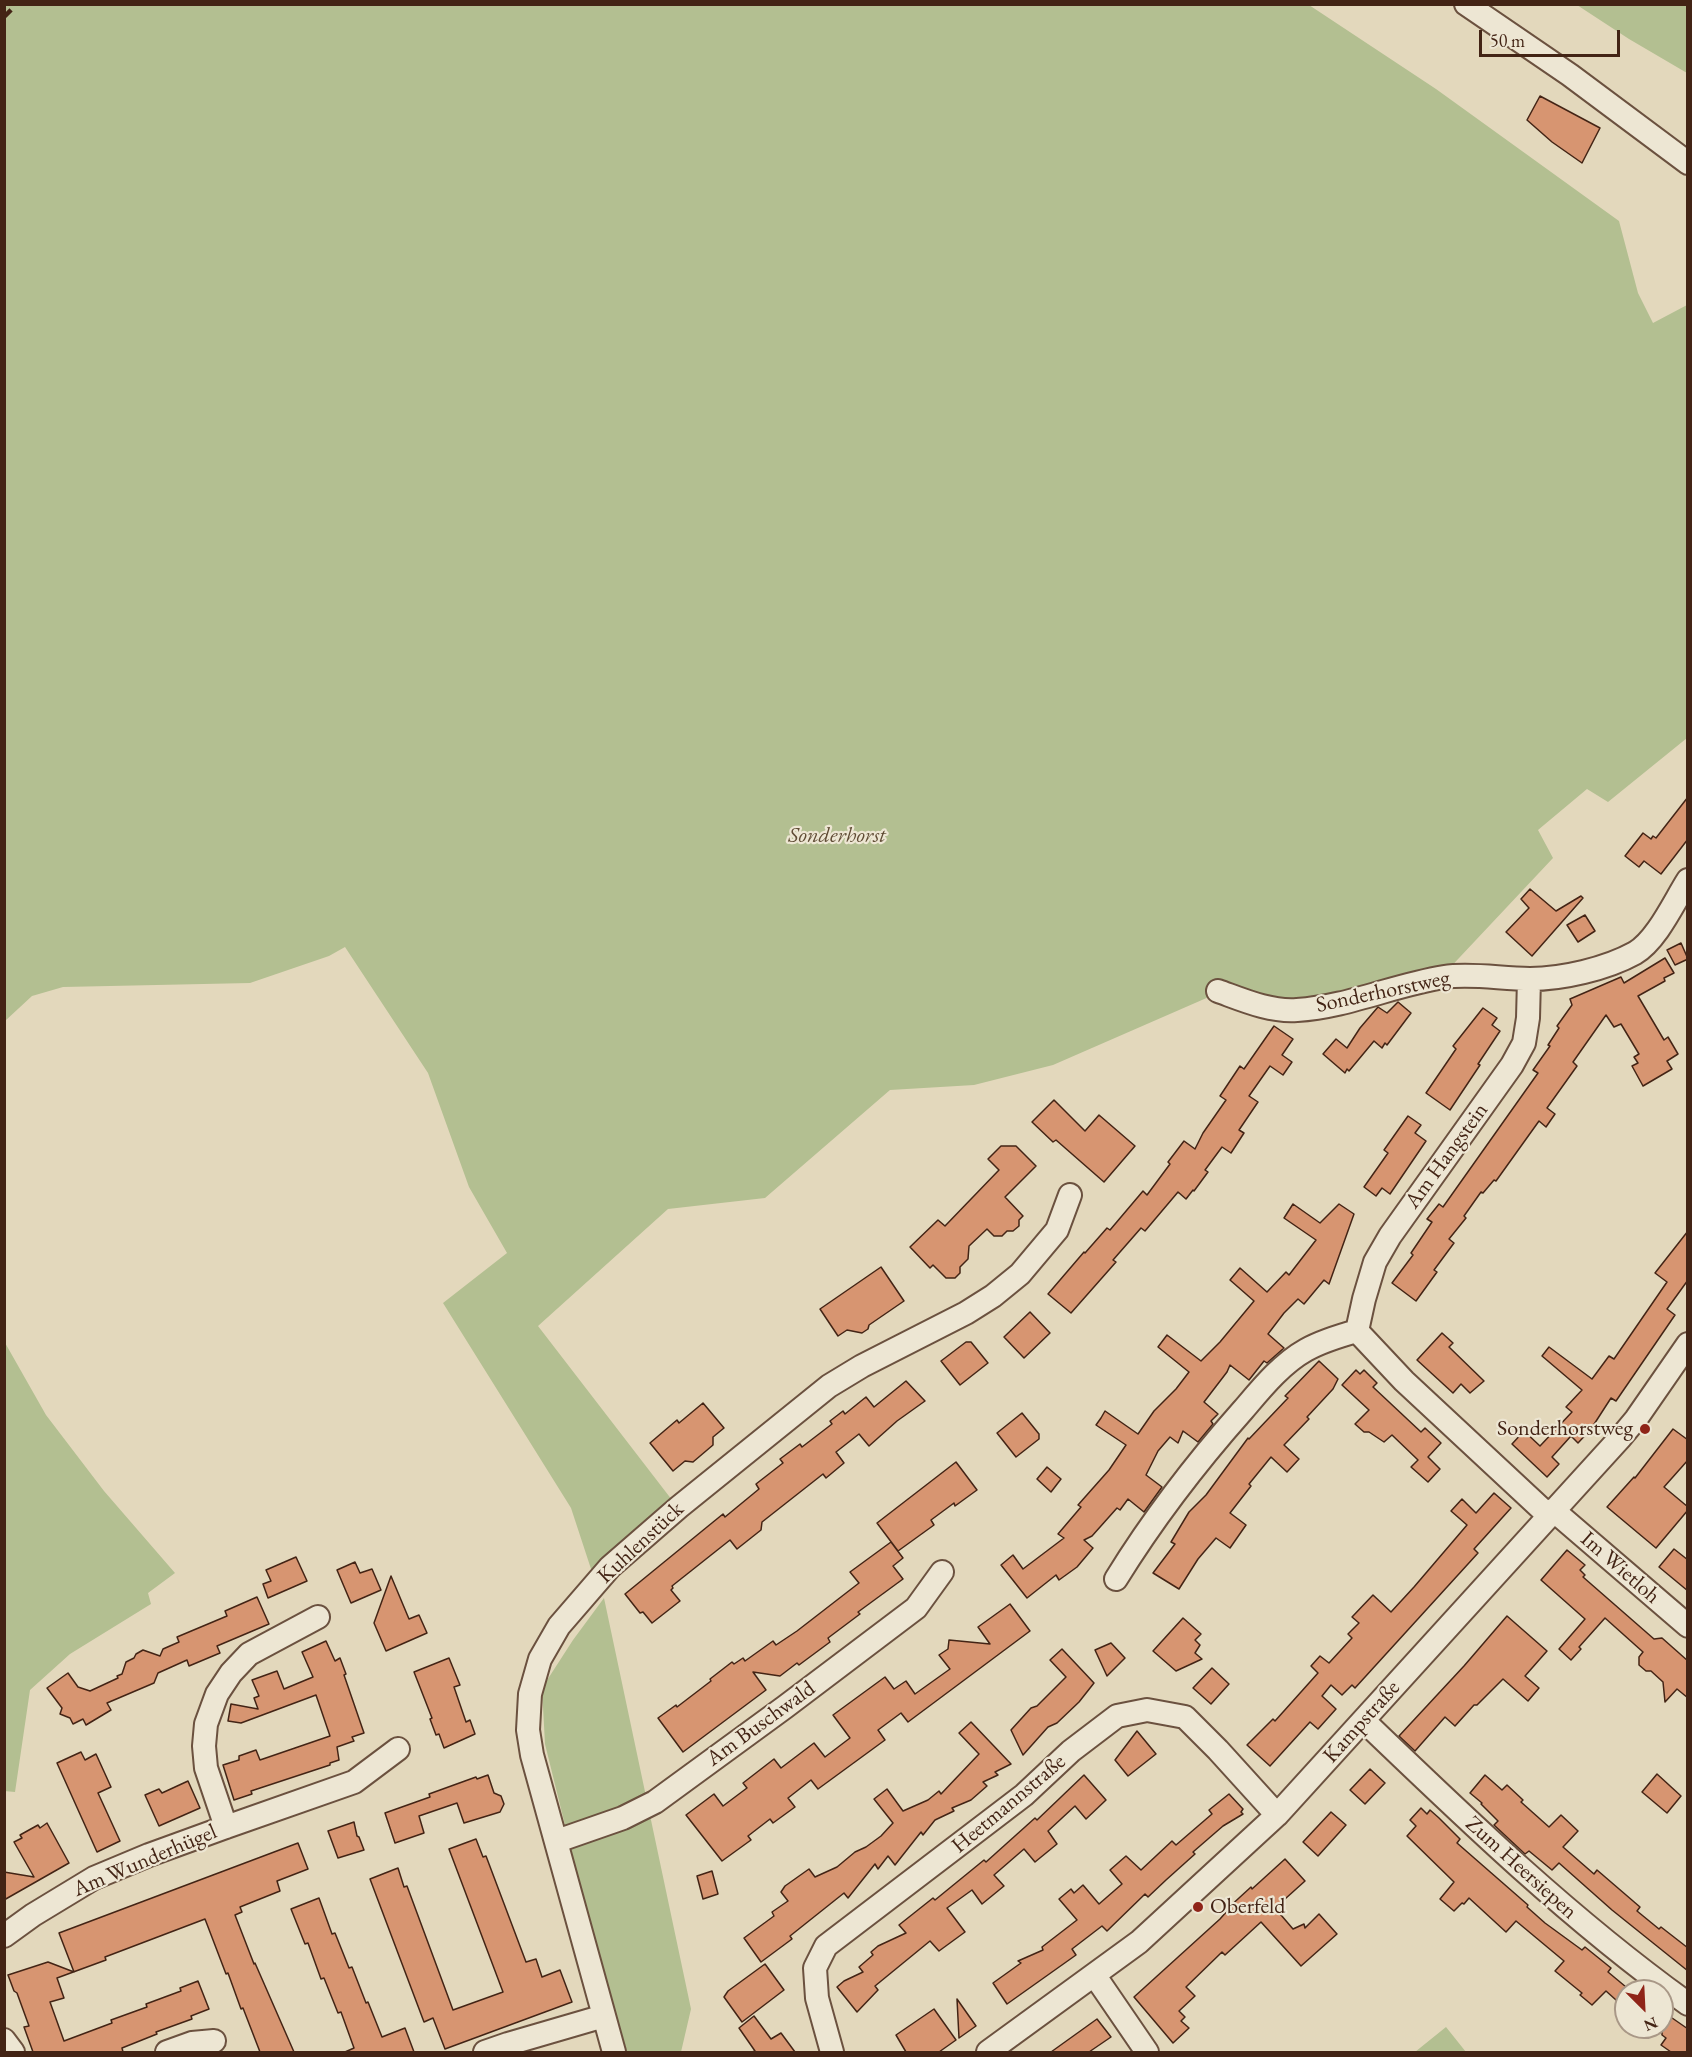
<!DOCTYPE html>
<meta charset="utf-8">
<style>
body{margin:0}
#map{position:relative;width:1692px;height:2057px;overflow:hidden;background:#e3d8bc;font-family:"EB Garamond",serif}
canvas{display:block}
.frame{position:absolute;inset:0;border:6px solid #432415;pointer-events:none}
.north{position:absolute;left:1614px;top:1979px;width:60px;height:60px;box-sizing:border-box;background:#ede6d3;border:2px solid #a99887;border-radius:50%;rotate:156deg;font-size:16px;font-weight:700;line-height:24px;text-align:center;color:#432415}
.north::after{content:'';display:block;margin:auto;width:21px;height:27px;background:#8f2418;clip-path:polygon(50% 0,100% 100%,50% 72%,0 100%)}
.scale{position:absolute;left:1479px;top:30px;width:141px;height:27px;box-sizing:border-box;border:3px solid #432415;border-top:0;padding-left:8px;font-size:18px;line-height:21px;white-space:nowrap;color:#432415;-webkit-text-stroke:4px #ede6d3;paint-order:stroke}
</style>
<div id="map">
<canvas width="1692" height="2057"></canvas>
<div class="frame"></div>
<div class="north">N</div>
<div class="scale">50 m</div>
</div>
<script>
const ctx = document.querySelector('canvas').getContext('2d');
ctx.lineJoin = 'round';
function paint(path, color) {
  ctx.fillStyle = color;
  ctx.fill(path, 'evenodd');
}
function strokePath(path, color, width, dash) {
  ctx.strokeStyle = color;
  ctx.lineWidth = width;
  ctx.lineCap = dash ? 'butt' : 'round';
  ctx.setLineDash(dash || []);
  ctx.stroke(path);
}
function label(font, color, halo, rows, align = 'center') {
  ctx.font = font + ' "EB Garamond",serif';
  ctx.lineWidth = 4.5;
  ctx.setLineDash([]);
  ctx.textBaseline = 'middle';
  ctx.strokeStyle = halo;
  ctx.fillStyle = color;
  for (const [text, x, y, turn = 0] of rows) {
    ctx.save();
    ctx.translate(x, y);
    ctx.rotate((+turn || 0) * Math.PI / 180);
    ctx.textAlign = isNaN(turn) ? turn : align;
    if (halo) ctx.strokeText(text, 0, 0);
    ctx.fillText(text, 0, 0);
    ctx.restore();
  }
}
paint(new Path2D(`
 M5 5H1309L1436 89 1619 221 1638 293 1653 323 1687 305V738L1608 802 1587 789 1538 830 1553 858 1444 974 1327 1003 1218 993 1053 1065 974 1085 890 1090 765 1198 668 1209 538 1326 672 1500 593 1575 571 1508 443 1303 507 1253 469 1187 428 1073 345 947 329 956 250 983 63 987 32 996 5 1021Z
 M1577 5H1687V73L1629 39Z
 M4 1341 46 1415 104 1491 175 1573 148 1593 151 1604 70 1654 30 1690 15 1792 4 1791Z
 M604 1598 691 2009 681 2052H627L584 1902 545 1744 542 1688 573 1640Z
 M1446 2027 1466 2052H1415Z`), '#b3bf91');
const building = new Path2D(`
 M1540 96 1600 128 1582 163 1552 142 1527 120Z
 M1688 797V839L1661 874 1644 861 1639 867 1625 856 1643 833 1651 839 1653 836 1656 838Z
 M1530 889 1556 911 1581 896 1583 898 1532 956 1506 932 1529 908 1521 899Z
 M1585 915 1595 931 1578 942 1567 925Z
 M1681 943 1688 959 1675 965 1667 950Z
 M1665 958 1674 973 1664 978 1665 981 1638 996 1664 1040 1668 1037 1678 1054 1667 1061 1672 1069 1643 1086 1632 1066 1638 1063 1634 1057 1639 1054 1621 1024 1614 1027 1606 1015 1573 1062 1577 1066 1547 1108 1555 1114 1546 1127 1539 1121 1496 1181 1494 1180 1483 1193 1481 1192 1464 1216 1466 1218 1449 1239 1454 1243 1434 1270 1437 1272 1416 1301 1392 1283 1413 1255 1411 1253 1432 1222 1427 1219 1439 1204 1443 1207 1538 1073 1533 1070 1550 1046 1548 1045 1559 1028 1557 1026 1572 1005 1570 999 1621 977 1624 983Z
 M1398 1002 1411 1013 1387 1045 1385 1043 1382 1048 1374 1041 1349 1071 1347 1069 1345 1073 1323 1054 1336 1039 1347 1048 1360 1028 1378 1007 1387 1013Z
 M1483 1008 1497 1018 1492 1025 1500 1031 1478 1064 1480 1065 1450 1110 1426 1093 1456 1049 1453 1046Z
 M1274 1026 1293 1039 1282 1055 1292 1062 1283 1075 1270 1066 1249 1096 1258 1102 1239 1130 1244 1133 1231 1153 1222 1147 1205 1170 1208 1172 1194 1191 1193 1190 1186 1199 1178 1192 1145 1231 1141 1228 1113 1260 1116 1262 1071 1313 1048 1294 1084 1252 1085 1253 1107 1228 1110 1230 1143 1191 1147 1195 1170 1164 1168 1162 1184 1141 1195 1149 1203 1133 1226 1100 1220 1096 1240 1066 1244 1069Z
 M1054 1100 1085 1131 1099 1115 1135 1146 1104 1182 1056 1140 1053 1142 1032 1122Z
 M1408 1116 1421 1125 1415 1133 1426 1141 1390 1194 1382 1188 1376 1196 1364 1187 1388 1153 1384 1150Z
 M1001 1146H1016L1036 1166 1005 1197 1023 1216 1019 1220V1226L1013 1231H1007L1002 1236H994L987 1229 969 1246 968 1259 960 1267V1273L955 1278H946L933 1265 930 1268 910 1247 938 1220 945 1226 999 1170 988 1159Z
 M1293 1204 1320 1223 1339 1204 1354 1214 1329 1284 1324 1280 1304 1304 1298 1299 1284 1313 1268 1334 1284 1348 1267 1363 1264 1361 1249 1380 1230 1365 1227 1372 1204 1402 1218 1414 1211 1421 1213 1424 1198 1442 1183 1431 1178 1443 1170 1437 1158 1451 1146 1475 1162 1487 1144 1512 1128 1499 1120 1510 1117 1508 1092 1536 1084 1540 1093 1548 1077 1567 1059 1580 1056 1575 1027 1598 1001 1565 1013 1555 1023 1569 1064 1538 1058 1534 1081 1507 1078 1505 1109 1470 1126 1445 1096 1425 1101 1418 1105 1411 1138 1434 1154 1411 1176 1389 1189 1372 1158 1347 1167 1335 1201 1361 1220 1342 1254 1301 1230 1280 1240 1268 1267 1292 1286 1272 1289 1275 1316 1240 1284 1218Z
 M1688 1231V1280L1667 1309 1675 1315 1616 1401 1611 1398 1591 1429 1578 1443 1571 1436 1552 1457 1559 1464 1547 1477 1512 1444 1524 1431 1540 1446 1572 1412 1566 1407 1582 1390 1542 1356 1549 1347 1592 1379 1609 1356 1614 1359 1667 1282 1655 1273Z
 M881 1267 904 1301 869 1325 868 1329 862 1333 847 1330 838 1336 820 1309Z
 M1030 1312 1050 1333 1024 1358 1004 1337Z
 M1442 1333 1453 1343 1449 1347 1484 1381 1470 1393 1461 1384 1453 1393 1417 1360Z
 M966 1342H971L988 1363 960 1385 941 1361Z
 M1319 1361 1338 1379 1333 1389 1307 1417 1309 1419 1284 1445 1299 1459 1287 1472 1271 1457 1249 1484 1251 1486 1230 1513 1246 1525 1230 1548 1216 1538 1198 1559 1179 1589 1153 1573 1175 1544 1171 1542 1189 1512 1206 1495 1248 1438 1249 1439 1288 1398 1285 1396Z
 M1356 1370 1360 1374 1364 1370 1377 1383 1373 1387 1421 1432 1425 1428 1441 1443 1428 1457 1440 1469 1428 1482 1411 1467 1418 1460 1392 1435 1384 1442 1369 1432H1364L1355 1424 1369 1410 1342 1385Z
 M906 1381 925 1401 897 1421 869 1446 859 1434 836 1452 844 1463 826 1478 823 1474 762 1522 761 1530 737 1549 730 1540 672 1586 673 1588 671 1590 680 1601 652 1623 643 1612 640 1613 625 1594 707 1527 723 1514 725 1517 759 1489 756 1484 783 1463 780 1459 800 1444 802 1447 832 1424 830 1421 843 1411 845 1414 866 1397 874 1407Z
 M703 1403 724 1428 713 1437V1445L693 1462 685 1461 673 1471 650 1443 677 1420 679 1423Z
 M1022 1413 1039 1434V1439L1016 1457 997 1433Z
 M1673 1429 1688 1440V1460L1664 1487 1688 1507V1510L1656 1548 1607 1507 1634 1477 1635 1478Z
 M956 1462 977 1490 955 1506 954 1503 931 1520 934 1525 898 1551 877 1523Z
 M1047 1467 1061 1479 1051 1492 1037 1479Z
 M1494 1493 1511 1508 1474 1549 1478 1553 1355 1688 1352 1685 1342 1695 1331 1685 1322 1696 1336 1709 1318 1729 1310 1722 1270 1766 1247 1745 1273 1719 1275 1721 1318 1673 1311 1666 1320 1656 1329 1663 1352 1638 1348 1634 1359 1623 1352 1617 1373 1595 1391 1612 1414 1587 1467 1525 1451 1511 1462 1499 1476 1513Z
 M891 1542 903 1558 893 1566 903 1579 858 1612 860 1614 828 1638 830 1642 799 1665 797 1663 780 1676 753 1672 766 1690 683 1752 658 1718 676 1705 677 1707 711 1681 710 1679 732 1662 734 1664 743 1658 745 1661 773 1641 776 1645 797 1631 859 1583 850 1572Z
 M1674 1549 1688 1560V1591L1659 1567Z
 M1567 1550 1585 1565 1580 1570 1585 1575 1583 1577 1654 1639 1662 1638 1688 1661V1698L1677 1689 1665 1702 1663 1682 1651 1671H1646L1639 1665V1657L1643 1652 1605 1618 1579 1647 1581 1649 1571 1660 1559 1649 1585 1619 1541 1580Z
 M296 1557 307 1581 268 1598 263 1584 271 1581 266 1570Z
 M355 1562 360 1573 372 1569 381 1590 351 1603 337 1570Z
 M391 1576 409 1619 419 1615 427 1633 386 1651 374 1623Z
 M257 1597 269 1624 217 1646 220 1653 189 1666 187 1660 158 1673 154 1683 107 1703 111 1710 86 1725 83 1719 73 1724 70 1718 60 1714 62 1708 47 1688 68 1673 78 1687 90 1691 118 1678 117 1676 122 1674 126 1662 134 1658 136 1654 143 1650 160 1656 163 1649 179 1642 177 1637 227 1616 225 1611Z
 M1010 1604 1030 1631 908 1722 901 1713 878 1730 885 1740 818 1789 811 1780 788 1798 795 1807 773 1823 770 1819 748 1836 751 1840 722 1861 686 1815 714 1794 723 1806 747 1788 743 1783 774 1759 781 1768 814 1743 825 1757 850 1738 833 1715 885 1677 894 1689 906 1681 915 1694 950 1669 939 1655 948 1649 949 1640 990 1644 978 1627Z
 M1507 1616 1547 1651 1525 1676 1539 1688 1528 1701 1503 1679 1477 1705H1474L1455 1726 1445 1717 1415 1751 1399 1736 1464 1666Z
 M1183 1618 1201 1634 1195 1640 1200 1645 1195 1653 1202 1659 1176 1671 1153 1651Z
 M326 1641 335 1661 340 1658 346 1674 344 1675 364 1733 352 1737 354 1741 337 1747 339 1760 330 1763V1765L251 1791 252 1794 234 1800 223 1765 239 1760V1756L256 1750 260 1760 330 1736 316 1695 241 1723 228 1721 231 1704 258 1709 254 1698 259 1696 252 1680 277 1671 284 1689 313 1677 302 1652Z
 M1111 1643 1125 1658 1107 1676 1095 1650Z
 M1062 1649 1094 1683 1079 1702 1057 1723 1048 1727 1023 1755 1011 1730 1031 1708 1037 1706 1066 1677 1050 1660Z
 M449 1658 460 1685 454 1687 466 1722 470 1720 475 1734 444 1748 439 1734 436 1735 430 1719 432 1718 414 1672Z
 M1212 1668 1229 1684 1211 1704 1193 1688Z
 M971 1722 1011 1764 995 1772 998 1775 983 1782 987 1786 971 1800 952 1808 954 1811 935 1820 923 1835 921 1832 895 1865 888 1856 878 1869 875 1864 848 1898 844 1893 790 1936 792 1939 761 1962 744 1938 774 1916 772 1912 788 1901 781 1892 785 1886 809 1869 815 1877 837 1867 855 1852 866 1847 881 1836 893 1823 874 1799 887 1789 903 1811 928 1800 939 1791 941 1794 979 1754 959 1733Z
 M1137 1731 1156 1754 1128 1776 1115 1760Z
 M81 1752 85 1760 96 1754 111 1787 98 1793 120 1841 97 1852 57 1763Z
 M1370 1769 1385 1783 1365 1804 1350 1790Z
 M1657 1774 1681 1796 1667 1813 1642 1792Z
 M488 1775 494 1793 501 1796 504 1804 500 1812 464 1823 457 1803 419 1816 424 1833 395 1843 385 1813 430 1797 429 1794 476 1777 477 1779Z
 M1084 1775 1106 1800 1086 1819 1075 1806 1048 1831 1057 1844 1035 1862 1024 1849 994 1875 1004 1886 982 1904 972 1890 947 1908 965 1932 939 1951 930 1941 875 1986 878 1990 857 2012 837 1987 844 1981 863 1972 859 1967 873 1955 871 1952 878 1946 906 1933 899 1925 933 1898 935 1900 984 1860 986 1862 1035 1818 1037 1820Z
 M1485 1775 1502 1790 1507 1785 1523 1800 1521 1802 1549 1827 1561 1815 1578 1831 1563 1847 1594 1874 1597 1870 1640 1907 1637 1911 1659 1929 1661 1927 1688 1948V1971L1612 1910 1559 1863 1552 1870 1529 1851 1525 1854 1494 1825 1498 1821 1481 1804 1482 1803 1470 1793Z
 M188 1781 200 1808 159 1826 145 1795 159 1789 162 1793Z
 M1229 1794 1243 1809 1241 1812 1243 1814 1223 1826 1193 1852 1195 1854 1166 1880 1148 1897 1145 1894 1107 1931 1102 1926 1072 1949 1076 1955 1007 2004 993 1983 1021 1963 1018 1961 1043 1950 1042 1947 1077 1920 1059 1899 1071 1889 1074 1893 1083 1885 1099 1904 1122 1884 1110 1870 1126 1856 1141 1870 1172 1841 1176 1845 1212 1814 1209 1810Z
 M1421 1808 1427 1814 1430 1810 1439 1818 1460 1839 1457 1843 1528 1905 1527 1907 1545 1923 1582 1950 1585 1947 1611 1968 1608 1972 1626 1987V2009L1606 1991 1592 2005 1580 1995 1582 1993 1555 1971 1564 1961 1516 1921 1506 1932 1469 1898 1464 1904 1462 1903 1454 1911 1440 1899 1454 1882 1407 1836 1416 1826 1410 1820Z
 M1331 1812 1346 1825 1318 1856 1303 1842Z
 M354 1822 357 1836 359 1837 364 1850 338 1858 328 1831Z
 M47 1823 69 1863 4 1900V1872L34 1877 14 1842 22 1838 20 1835 38 1825 40 1828Z
 M476 1839 483 1857 486 1856 526 1962 536 1959 542 1977 560 1970 572 2002 445 2049 433 2018 424 2022 370 1879 398 1868 404 1887 407 1886 453 2010 503 1992 449 1849Z
 M298 1843 308 1869 277 1881 280 1891 240 1907 242 1912 235 1915 254 1964 255 1963 294 2052H260L243 2008 241 2009 228 1973 226 1974 205 1919 105 1957 106 1960 57 1978 64 1998 50 2002 64 2041 112 2023 111 2020 147 2007 146 2004 181 1991 180 1988 198 1981 209 2009 191 2016 192 2019 156 2032 157 2034 122 2048 123 2052H33L24 2027 29 2026 17 1993 14 1991 8 1975 48 1962 74 1972 59 1933Z
 M1285 1859 1305 1881 1275 1908 1293 1929 1304 1924 1305 1928 1319 1914 1337 1934 1301 1966 1261 1922 1225 1955 1222 1952 1186 1987 1195 1996 1179 2011 1185 2017 1181 2021 1189 2028 1173 2043 1134 1997 1220 1919 1228 1910 1227 1909 1251 1887 1252 1889Z
 M712 1871 718 1894 703 1899 697 1876Z
 M319 1898 332 1934 335 1933 349 1968 352 1967 366 2003 368 2002 382 2037 405 2028 414 2052H345L354 2048 341 2012 338 2013 324 1978 321 1979 308 1943 305 1944 291 1909Z
 M765 1964 784 1990 742 2022 724 1997 728 1991Z
 M957 1999 976 2026 959 2038Z
 M934 2009 956 2040 939 2052H906L896 2035Z
 M1662 2011 1688 2029V2052H1671L1661 2045 1666 2038 1662 2035Z
 M754 2016 771 2039 781 2033 795 2052H752L755 2051 739 2028Z
 M1097 2019 1111 2037 1089 2052H1051Z`);
paint(building, '#d79571');
strokePath(building, '#432415', 1.5);
const minor = new Path2D(`
 M1466 4 1570 75 1688 163
 M1218 991C1243 1000 1270 1012 1297 1010 1347 1007 1394 985 1444 977 1473 973 1501 979 1530 979 1562 979 1606 969 1635 953 1657 940 1674 902 1688 880
 M1357 1331 1364 1299 1375 1262 1390 1236 1512 1065 1524 1043 1528 1018 1529 979
 M1357 1331 1404 1381 1548 1515
 M1553 1510 1688 1626
 M1116 1579C1153 1519 1196 1463 1243 1410 1261 1389 1281 1364 1306 1350 1322 1341 1339 1336 1357 1331
 M1364 1721C1467 1820 1571 1920 1688 2004
 M226 1827 206 1768 204 1746 206 1724 217 1694 231 1673 249 1654 318 1617
 M557 1841 623 1818 655 1802 785 1707 916 1608 942 1572
 M4 1936 33 1915 94 1878 149 1855 226 1827 354 1782 398 1749
 M1095 1976 1147 2052
 M4 2040 13 2052
 M167 2052 192 2043 214 2041
 M485 2052 508 2044 604 2016
 M614 2052 532 1755 528 1730 530 1694 540 1659 559 1626 610 1567 679 1507 829 1386 862 1366 966 1313 993 1296 1020 1274 1057 1230 1070 1195
 M832 2052 817 1998 815 1968 826 1946 1024 1795 1071 1751 1117 1716 1147 1710 1185 1717 1218 1750 1277 1815
 M988 2052 1139 1942 1277 1815 1621 1437 1636 1419 1688 1344`);
strokePath(minor, '#6b513f', 26);
strokePath(minor, '#ede6d3', 22);
strokePath(new Path2D(`
 M4 17 17 4`), '#432415', 4.5, [10, 10]);
for (const [x, y, r, color] of [
 [1645,1429,6,"#8f2418"],
 [1198,1907,6,"#8f2418"]
]) {
  const dot = new Path2D();
  dot.arc(x, y, r, 0, 2 * Math.PI);
  ctx.fillStyle = color;
  ctx.fill(dot);
  strokePath(dot, '#ede6d3', 2);
}
label('italic 22px', '#5f4b34', '#ede6d3', [
 ["Sonderhorst",837,836]
]);
label('22px', '#432415', '#ede6d3', [
 ["Sonderhorstweg",1383,992,-12],
 ["Am Hangstein",1447,1156,-54],
 ["Kuhlenstück",641,1543,-43],
 ["Im Wietloh",1620,1568,41],
 ["Kampstraße",1362,1722,-48],
 ["Am Buschwald",761,1724,-36],
 ["Heetmannstraße",1009,1804,-40],
 ["Am Wunderhügel",145,1861,-23],
 ["Zum Heersiepen",1521,1868,42]
]);
label('22px', '#432415', '#ede6d3', [
 ["Sonderhorstweg",1633,1429],
 ["Oberfeld",1210,1907,"left"]
], 'right');
</script>
